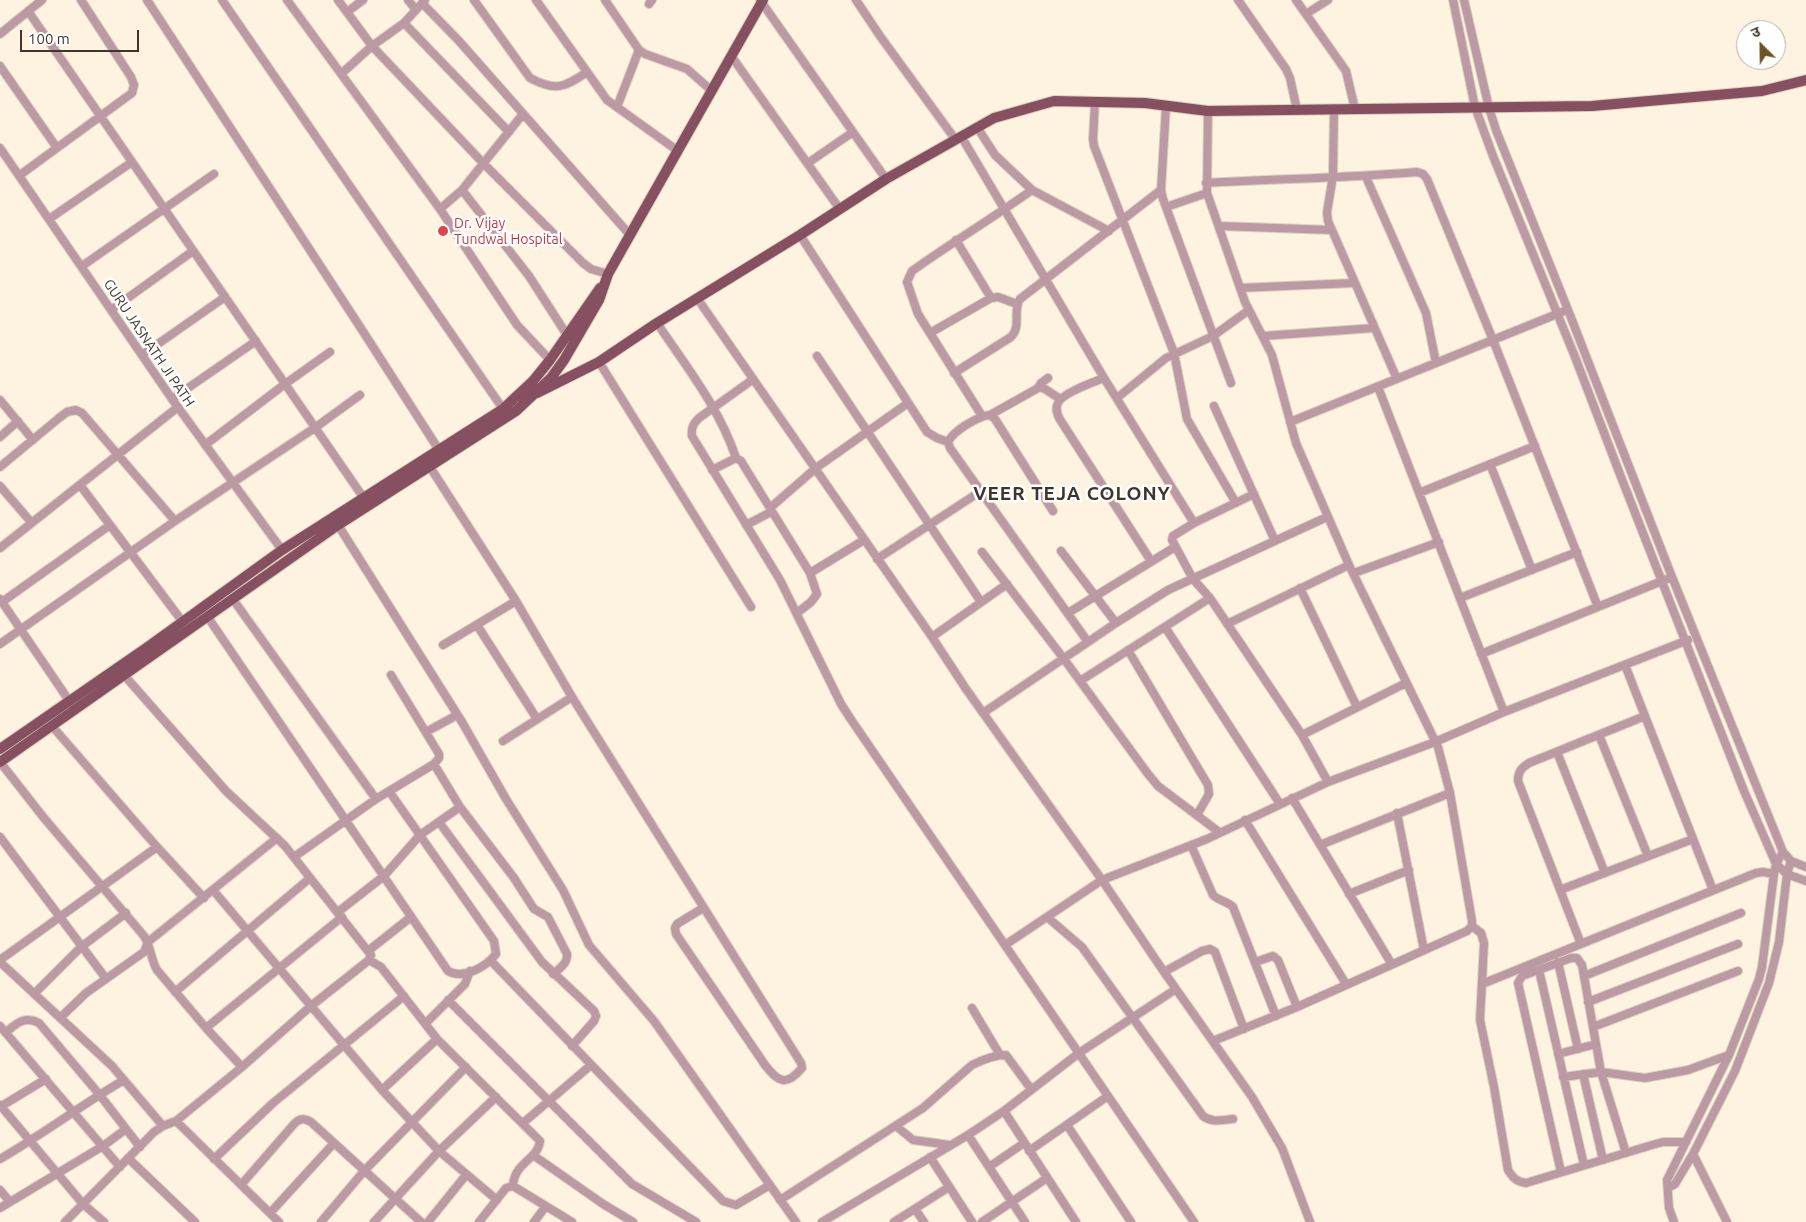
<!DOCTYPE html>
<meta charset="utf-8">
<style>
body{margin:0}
#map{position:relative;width:1806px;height:1222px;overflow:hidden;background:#fef3e1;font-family:Ubuntu,"Noto Sans Devanagari",sans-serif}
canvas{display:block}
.north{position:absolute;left:1736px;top:20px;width:50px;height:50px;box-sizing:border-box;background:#fff;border:1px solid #b2afaa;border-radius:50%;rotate:337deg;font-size:14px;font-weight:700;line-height:20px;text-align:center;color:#3e362b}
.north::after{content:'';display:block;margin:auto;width:18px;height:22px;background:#6c5224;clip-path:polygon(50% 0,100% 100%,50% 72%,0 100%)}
.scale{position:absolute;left:20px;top:30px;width:119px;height:22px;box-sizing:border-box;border:2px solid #3e362b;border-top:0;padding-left:6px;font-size:15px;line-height:18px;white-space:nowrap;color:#3e362b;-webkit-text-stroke:4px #fff;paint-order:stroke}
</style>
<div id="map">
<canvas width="1806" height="1222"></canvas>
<div class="north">उ</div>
<div class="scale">100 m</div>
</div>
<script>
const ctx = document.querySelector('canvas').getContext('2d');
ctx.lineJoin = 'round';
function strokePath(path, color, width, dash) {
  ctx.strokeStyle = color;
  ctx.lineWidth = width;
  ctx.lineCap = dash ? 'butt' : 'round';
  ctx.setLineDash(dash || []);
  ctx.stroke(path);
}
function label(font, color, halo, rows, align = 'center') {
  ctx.font = font + ' Ubuntu,sans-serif';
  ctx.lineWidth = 5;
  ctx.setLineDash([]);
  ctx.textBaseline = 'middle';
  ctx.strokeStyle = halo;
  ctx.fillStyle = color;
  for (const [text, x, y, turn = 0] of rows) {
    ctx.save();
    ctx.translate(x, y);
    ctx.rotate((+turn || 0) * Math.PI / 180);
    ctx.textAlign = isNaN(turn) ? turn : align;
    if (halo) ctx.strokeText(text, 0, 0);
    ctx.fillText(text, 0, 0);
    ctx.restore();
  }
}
const minor = new Path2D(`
 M147 0 364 333 439 450
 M222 0 503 409
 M287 0 440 209 517 325 550 360
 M338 0 372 46 484 164 583 263 591 269 608 274
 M408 0 416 10
 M474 0 530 78C556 92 565 87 587 72
 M536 0 607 100 678 151
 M605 0 639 50 645 54 687 69 712 91
 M760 0 886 179
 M856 0 880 36 955 139
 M1238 0 1286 69 1290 78 1297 110
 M1296 0 1346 71 1355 109
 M1453 0 1475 107 1493 156 1575 357 1621 477 1744 791 1776 864 1787 874 1806 881
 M1464 0 1489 108 1496 130 1570 315 1672 577 1783 852 1791 861 1806 867
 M422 3 459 41 630 235
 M649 4 652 0
 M28 11 363 497
 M347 12 363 0
 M1306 14 1328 0
 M404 23 509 132
 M0 34 42 0
 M732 57 839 208
 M0 66 57 148
 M341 74 372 46 404 23 425 0
 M1095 101 1093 139 1094 146 1174 353 1187 419 1236 503
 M1166 106 1161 190 1163 199 1231 383
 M617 107 639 50
 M1334 110 1333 176 1327 212 1328 221 1397 379
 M1208 111 1207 193 1245 302 1272 355 1296 443 1349 565 1438 747 1450 793 1472 921V926L1467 931 1297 1007 1213 1041
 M977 127 995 155 1032 190 1109 231
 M961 136 1104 378 1194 523
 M0 148 172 399 282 550
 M808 163 853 132
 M20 175 132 93 134 85 131 77 81 0
 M1366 177 1426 313 1436 363
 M1206 183C1276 179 1347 178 1417 172L1423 174 1427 179 1493 340 1598 607
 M462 190 529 276 567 335
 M1166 207 1207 193
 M440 209 462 190 523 114
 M49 219 132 162
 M1219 226 1331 230
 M800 235 927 432 937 438 948 442
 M956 240 991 298
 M82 266 214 174
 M1240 288 1354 283
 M697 298 932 637 966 689 1102 880 1164 972 1252 1097 1282 1148 1310 1222
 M111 310 193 251
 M657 323C686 366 720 409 736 458
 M930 333 991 298 998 297 1017 304
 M1263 336 1374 328
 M142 355 225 297
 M817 356 981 602
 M599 362 751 607
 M954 373 1011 337C1022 326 1012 312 1020 299L1161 190
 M1104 378C1094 382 1062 393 1058 403 1055 408 1057 413 1059 418L1151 561
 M752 380 699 418C693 424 691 428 692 436L780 580 841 704 850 718 1194 1222
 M1378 387 1504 712
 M1038 388 1041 383 1048 378
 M1117 398 1166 358 1213 336 1249 310
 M172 399 256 341
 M0 400 33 440
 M1214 406 1275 541
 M990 415 1040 387 1045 389 1060 399
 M982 416 918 314 907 282 912 271C951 243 993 218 1032 190
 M1290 422 1562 312
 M0 437 18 421
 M205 445 285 384 330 352
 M1490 464 1532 570
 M0 467 59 418 67 412 76 410 82 413 175 521
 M430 467 516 601 572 697 801 1063 802 1068C786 1087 778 1082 765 1065L676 934 675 928 677 924 703 908
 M712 470 736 458 741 461 810 573 817 594 811 602 797 613
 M80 485 182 621
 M0 486 31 522
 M1419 493 1535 446
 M1254 494 1194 523 1173 536 1172 540 1193 579 1210 598 1302 735 1328 782
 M1053 511 995 419 990 415C978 416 953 431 948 442L950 448 1088 642
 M338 525 462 722 506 799 563 890 589 945 654 1021 796 1222
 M746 525 771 512 770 508 816 468 908 403
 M0 548 178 407
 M1061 551 1116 623
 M982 552 1064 659 1148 774 1158 786 1219 832
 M877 559 981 491
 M810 573 864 540
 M1354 573 1439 542
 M1300 588 1357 707
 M232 598 376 799
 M1460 598 1577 552
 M0 599 70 702
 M2 602 110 525
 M1068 613 1175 547
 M207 616 448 971C463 980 486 967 496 954L494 941 389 791
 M1227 624 1349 565
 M477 625 537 719
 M1165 627 1280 804
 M932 637 1007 584
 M0 644 175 521 316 427 360 395
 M443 645 516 601
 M1128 650 1208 785 1209 794 1197 815
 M1481 654 1672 577
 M1625 665 1713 890
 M124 675 226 791 285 846 371 955 369 960 311 1006 242 1067
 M1080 681 1210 598
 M983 713 1116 623 1168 590 1327 517
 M52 726 157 847 204 898
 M426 732 457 715
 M1302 735 1406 683
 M1599 735 1648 856
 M503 741 572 697
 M1557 752 1605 873
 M0 762 44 818 144 936C151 947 151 960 157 970L206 1028 242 1067 176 1121 163 1126 154 1132 65 1222
 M434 764 460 807 514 878 534 909 548 917 567 954C568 963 560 968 553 974
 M1292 798 1391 963
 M1397 813 1424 950
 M1245 820 1346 984
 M439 822 542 962 594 1011 596 1016 594 1021 572 1046
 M0 837 104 976
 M1191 845 1213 895C1219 901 1227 901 1233 907L1276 1016
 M1320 845 1450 793
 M294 857 376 799 434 764 439 758V754L391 675
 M213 890 382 1090 439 1151 497 1200
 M1560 890 1693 839
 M1349 894 1409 870
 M338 912 384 876 420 835 460 807
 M1047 917 1082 947 1203 1116C1212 1123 1222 1120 1233 1119
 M1472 926 1481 933 1484 943 1480 1020 1494 1087 1508 1170C1513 1178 1517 1182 1526 1183L1652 1145 1663 1142H1686
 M1581 944 1518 781C1518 772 1521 768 1529 763L1645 716
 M1005 945 1102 880 1207 839 1328 782 1435 742 1504 712 1688 640
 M368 951 411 917
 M0 960 157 847
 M369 960 381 967 437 1039 540 1141C538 1160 514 1162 513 1186
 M491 961 723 1201 736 1205 770 1185
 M0 962 112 1066 163 1126
 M1255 962 1273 956 1278 960 1297 1007
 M1558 962 1578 1049
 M1539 970 1584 1165
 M1164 972 1202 951 1210 949 1215 952 1244 1029
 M1584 976 1741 913
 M1482 984 1756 873 1763 872 1774 874
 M175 992 310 878
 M34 994 81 947 126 913
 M448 1000 632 1184 696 1222
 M1588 1002 1738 944
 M972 1008 1000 1055
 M60 1018 86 993 144 952 148 942 277 838
 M426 1023 465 984 470 971
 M0 1026 120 1167
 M1593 1027 1738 971
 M206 1028 342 917
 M6 1032C16 1024 25 1015 39 1023L99 1094 140 1147
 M1558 1054 1596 1044
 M1583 1074 1603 1160
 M1563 1077 1601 1072 1645 1078 1688 1070 1729 1055
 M382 1090 437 1039
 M0 1105 83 1204 104 1222
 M0 1107 46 1079
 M1004 1111 1076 1222
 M176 1121 279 1222
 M523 1123 591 1065
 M1067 1125 1131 1222
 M896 1126 913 1140 950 1145
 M968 1135 1025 1222
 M1029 1151 1108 1096
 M1693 1154 1727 1222
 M533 1155 603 1204 633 1222
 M930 1157 972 1222
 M128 1158 195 1222
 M0 1159C42 1135 81 1105 124 1080
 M214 1159 273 1103 404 996
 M989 1167 1024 1143
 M1561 1172 1518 983 1522 976 1571 958H1577L1582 965 1601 1072 1626 1153
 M241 1185 294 1124C300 1118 304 1118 311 1122L421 1222
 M1668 1188 1675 1184 1693 1154 1735 1071 1769 983 1779 942 1787 874 1791 861
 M0 1190 10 1202
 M780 1200 923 1108 972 1065C982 1060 994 1055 1006 1055L1031 1089
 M0 1208 103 1146 126 1129
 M915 1209 924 1222
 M270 1213 334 1143
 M321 1222 364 1171 466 1067
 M374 1222 439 1151 496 1097
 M428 1222 466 1175
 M479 1222 506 1188 513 1186 572 1222
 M534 1222 546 1206
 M822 1222 968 1135 1004 1111 1079 1053 1176 989
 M894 1222 949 1187
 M982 1222 1047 1178
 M1674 1222 1669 1208 1667 1180 1729 1055 1759 979 1762 967 1774 874 1776 864 1783 852`);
const major = new Path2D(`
 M519 396 537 393 599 362 657 323 800 235 886 179 994 118 1054 101 1145 103 1208 111 1592 106 1762 91 1806 80
 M0 749 149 646 282 550 503 409 533 381 550 360 600 288
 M0 762 338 525 516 411 551 378 564 360 599 300 608 274 630 235 763 0`);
strokePath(minor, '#dbd1c0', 10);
strokePath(major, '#dbd1c0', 12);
strokePath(minor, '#bb9aa3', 8);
strokePath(major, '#865060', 10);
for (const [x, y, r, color] of [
 [443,231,6,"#e0444e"]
]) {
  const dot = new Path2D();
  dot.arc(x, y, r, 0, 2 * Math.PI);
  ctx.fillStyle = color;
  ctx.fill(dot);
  strokePath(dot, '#fff', 2);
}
label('14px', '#be3a42', '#fff', [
 ["Dr. Vijay",454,223],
 ["Tundwal Hospital",454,239]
], 'left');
label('14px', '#3e362b', '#fff', [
 ["GURU JASNATH JI PATH",149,343,56]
]);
ctx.letterSpacing = '1px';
label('bold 19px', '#3e362b', '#fff', [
 ["VEER TEJA COLONY",1072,494]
]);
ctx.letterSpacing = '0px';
</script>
